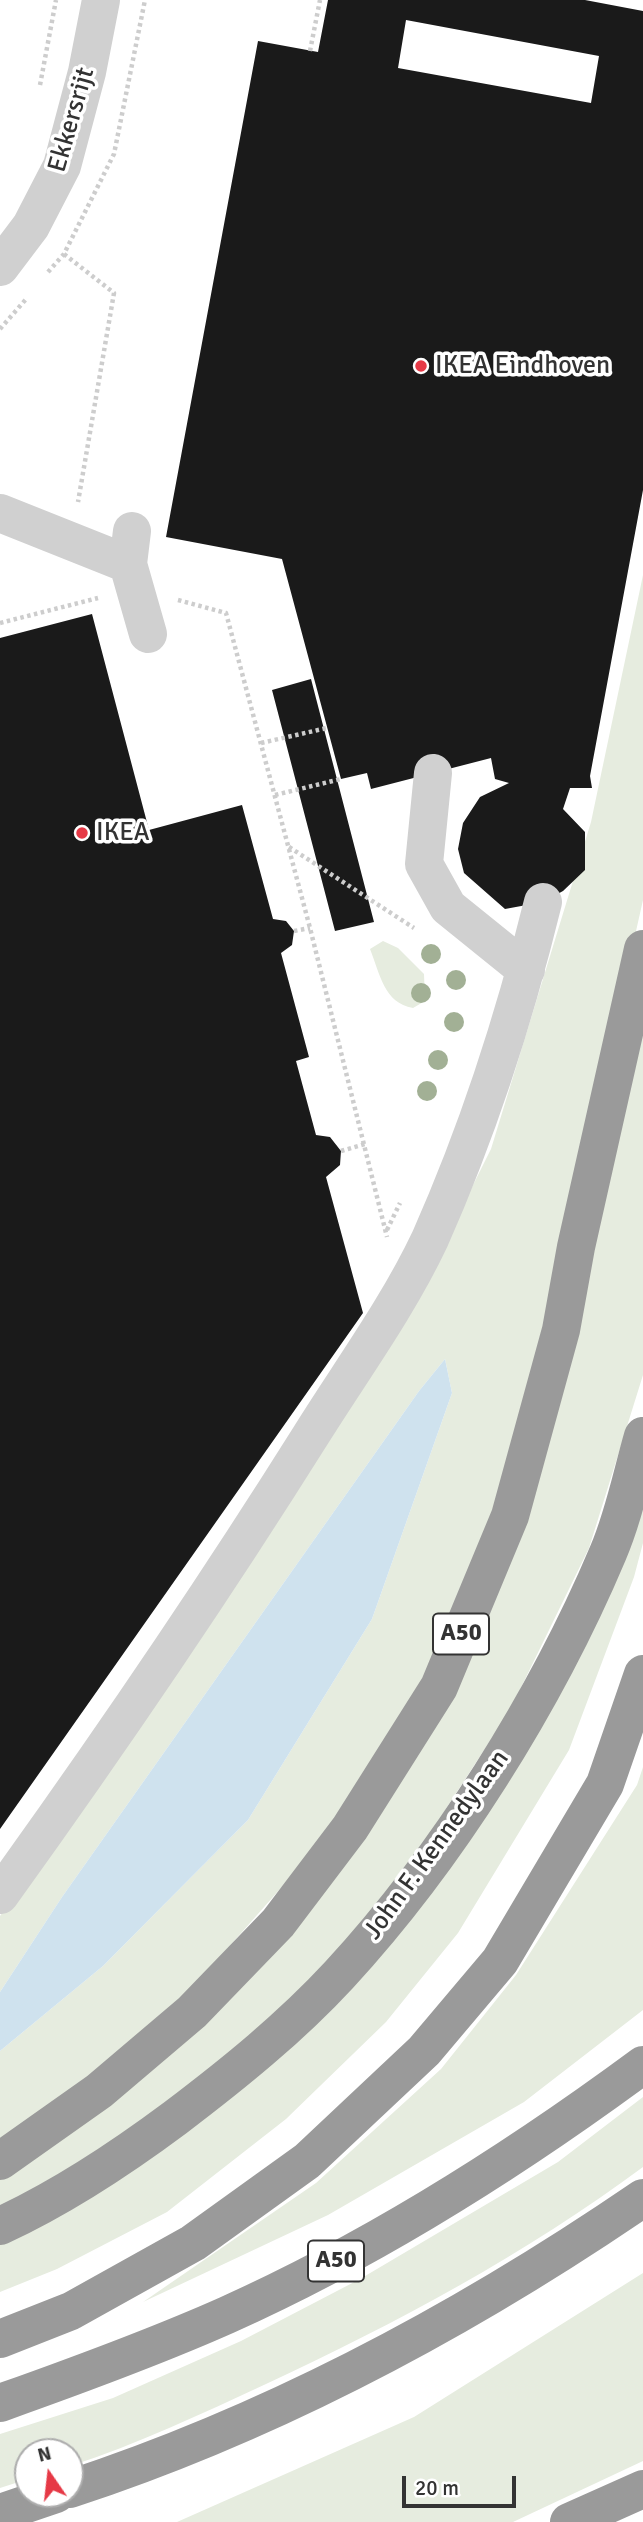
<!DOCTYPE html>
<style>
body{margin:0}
#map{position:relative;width:643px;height:2522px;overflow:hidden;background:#fff;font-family:Signika,sans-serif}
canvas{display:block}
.north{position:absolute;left:14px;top:2438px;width:70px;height:70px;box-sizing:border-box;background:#fff;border:2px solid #adadad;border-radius:50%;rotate:346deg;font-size:19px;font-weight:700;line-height:28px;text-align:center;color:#333}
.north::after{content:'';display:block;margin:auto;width:24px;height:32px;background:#e63946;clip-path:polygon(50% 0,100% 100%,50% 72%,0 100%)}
.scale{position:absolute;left:402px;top:2476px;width:114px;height:32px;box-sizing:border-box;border:4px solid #333;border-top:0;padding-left:9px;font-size:21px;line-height:24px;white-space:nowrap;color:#333;-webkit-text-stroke:5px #fff;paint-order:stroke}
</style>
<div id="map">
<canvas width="643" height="2522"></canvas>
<div class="north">N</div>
<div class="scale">20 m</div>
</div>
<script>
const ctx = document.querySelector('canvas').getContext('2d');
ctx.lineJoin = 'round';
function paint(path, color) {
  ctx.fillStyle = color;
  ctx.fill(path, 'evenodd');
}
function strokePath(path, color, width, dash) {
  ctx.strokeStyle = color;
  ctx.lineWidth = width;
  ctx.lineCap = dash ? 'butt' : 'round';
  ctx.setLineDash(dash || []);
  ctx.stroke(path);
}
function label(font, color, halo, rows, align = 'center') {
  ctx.font = font + ' Signika,sans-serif';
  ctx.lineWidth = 7;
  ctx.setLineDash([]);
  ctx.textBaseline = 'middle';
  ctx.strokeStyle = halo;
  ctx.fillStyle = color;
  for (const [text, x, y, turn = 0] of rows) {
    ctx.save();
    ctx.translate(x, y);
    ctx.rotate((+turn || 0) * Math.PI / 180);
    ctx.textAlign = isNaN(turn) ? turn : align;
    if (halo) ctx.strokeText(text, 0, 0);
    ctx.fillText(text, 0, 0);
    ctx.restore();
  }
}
paint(new Path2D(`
 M643 575V900L567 1238 501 1499 434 1672 340 1821 182 2000 90 2079 0 2145V2051L103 1966 248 1820 372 1619 452 1393 445 1359 419 1391 62 1897 0 1992V1916L312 1466 415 1301 491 1149 591 822Z
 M383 941 398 948 424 974 425 1001 413 1008C384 1003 380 974 370 949Z
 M643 1002V1375L589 1548 510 1710 403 1875 326 1964 234 2054 121 2143 0 2214V2176L108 2102 453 1683Z
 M643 1471V1543L634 1577 569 1750 458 1933 386 2022 286 2119 167 2212 57 2269 0 2292V2242L426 1896Z
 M643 1767V2010L524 2102 328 2215 143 2302 316 2183 441 2069 516 1975 637 1785Z
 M643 2097V2167C526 2254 397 2323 266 2384 201 2414 138 2444 70 2466V2452H28V2479L0 2488V2434L113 2398 241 2341 360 2279 558 2162Z
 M643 2273V2461L513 2522H177L414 2417Z`), '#e6ecdf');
paint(new Path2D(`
 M445 1359 452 1393 372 1619 248 1820 103 1966 0 2051V1992L62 1897 419 1391Z`), '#cfe2ee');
paint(new Path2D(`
 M328 0H585L643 11V490L590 776 592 788H570L563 809 585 832V870L563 891 543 902 505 909 464 873 458 849 463 823 480 797 509 783 495 779 491 758 371 789 367 773 341 779 282 559 166 537 258 41 318 52ZM406 20 599 56 591 103 398 68Z
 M92 614 149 830 242 805 273 919 286 921 294 931 292 945 281 953 309 1057 296 1061 316 1135 330 1137 341 1151 340 1165 326 1177 363 1313 0 1829V638Z
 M311 679 374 922 335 931 272 690Z`), '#1a1a1a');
strokePath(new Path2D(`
 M310 51 320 0
 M40 85 56 0
 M64 254 114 293 78 502
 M48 272 64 254 114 154 145 0
 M0 329 27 298
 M178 600 226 613 310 928 387 1237
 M0 623 98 598
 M261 743 327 728
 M275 795 341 779
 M289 847 414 928
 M294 931 310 928
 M341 1151 365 1144
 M387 1230 400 1203`), '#cdcdcd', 4.5, [3.5, 3.5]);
strokePath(new Path2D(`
 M0 267 31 226 62 166 87 72 101 0
 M0 513 128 564
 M132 531 128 564 148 634
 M433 773 424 864 448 907 526 970
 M0 1895C108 1745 213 1591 311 1435 351 1371 398 1307 430 1239 478 1131 515 1016 543 902`), '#d0d0d0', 38);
strokePath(new Path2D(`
 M0 2161 99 2091 192 2012 278 1923 350 1828 439 1687 510 1516 561 1330 576 1247 643 949
 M0 2226C63 2197 120 2159 175 2118 233 2074 290 2028 339 1975 447 1858 546 1700 608 1553 624 1516 632 1474 643 1436
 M0 2339 71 2311 193 2243 307 2161 424 2051 500 1961 605 1784 643 1674
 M0 2403C76 2376 153 2348 227 2315 374 2249 513 2161 643 2065
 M70 2489C274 2422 466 2319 643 2198
 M0 2513 56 2494
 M569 2522 643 2489`), '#9a9a9a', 38);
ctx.fillStyle = '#a2b095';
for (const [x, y] of [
 [431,954],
 [456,980],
 [421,993],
 [454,1022],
 [438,1060],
 [427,1091]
]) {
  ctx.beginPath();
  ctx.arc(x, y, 10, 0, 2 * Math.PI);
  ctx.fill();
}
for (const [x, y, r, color] of [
 [421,366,7,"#e63946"],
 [82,833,7,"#e63946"]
]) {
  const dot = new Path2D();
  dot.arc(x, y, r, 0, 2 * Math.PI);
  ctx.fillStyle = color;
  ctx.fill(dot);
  strokePath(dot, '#fff', 2.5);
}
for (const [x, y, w] of [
 [461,1634,56],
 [336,2261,56]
]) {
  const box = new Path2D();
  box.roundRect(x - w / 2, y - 20.5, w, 41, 5);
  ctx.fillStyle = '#fff';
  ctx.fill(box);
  strokePath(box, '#333', 2);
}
label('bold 24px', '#333', null, [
 ["A50",461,1634],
 ["A50",336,2261]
]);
label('26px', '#333', '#fff', [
 ["Ekkersrijt",72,120,-74],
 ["John F. Kennedylaan",437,1845,-54]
]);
label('26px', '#333', '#fff', [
 ["IKEA Eindhoven",435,366],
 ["IKEA",96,833]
], 'left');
</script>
